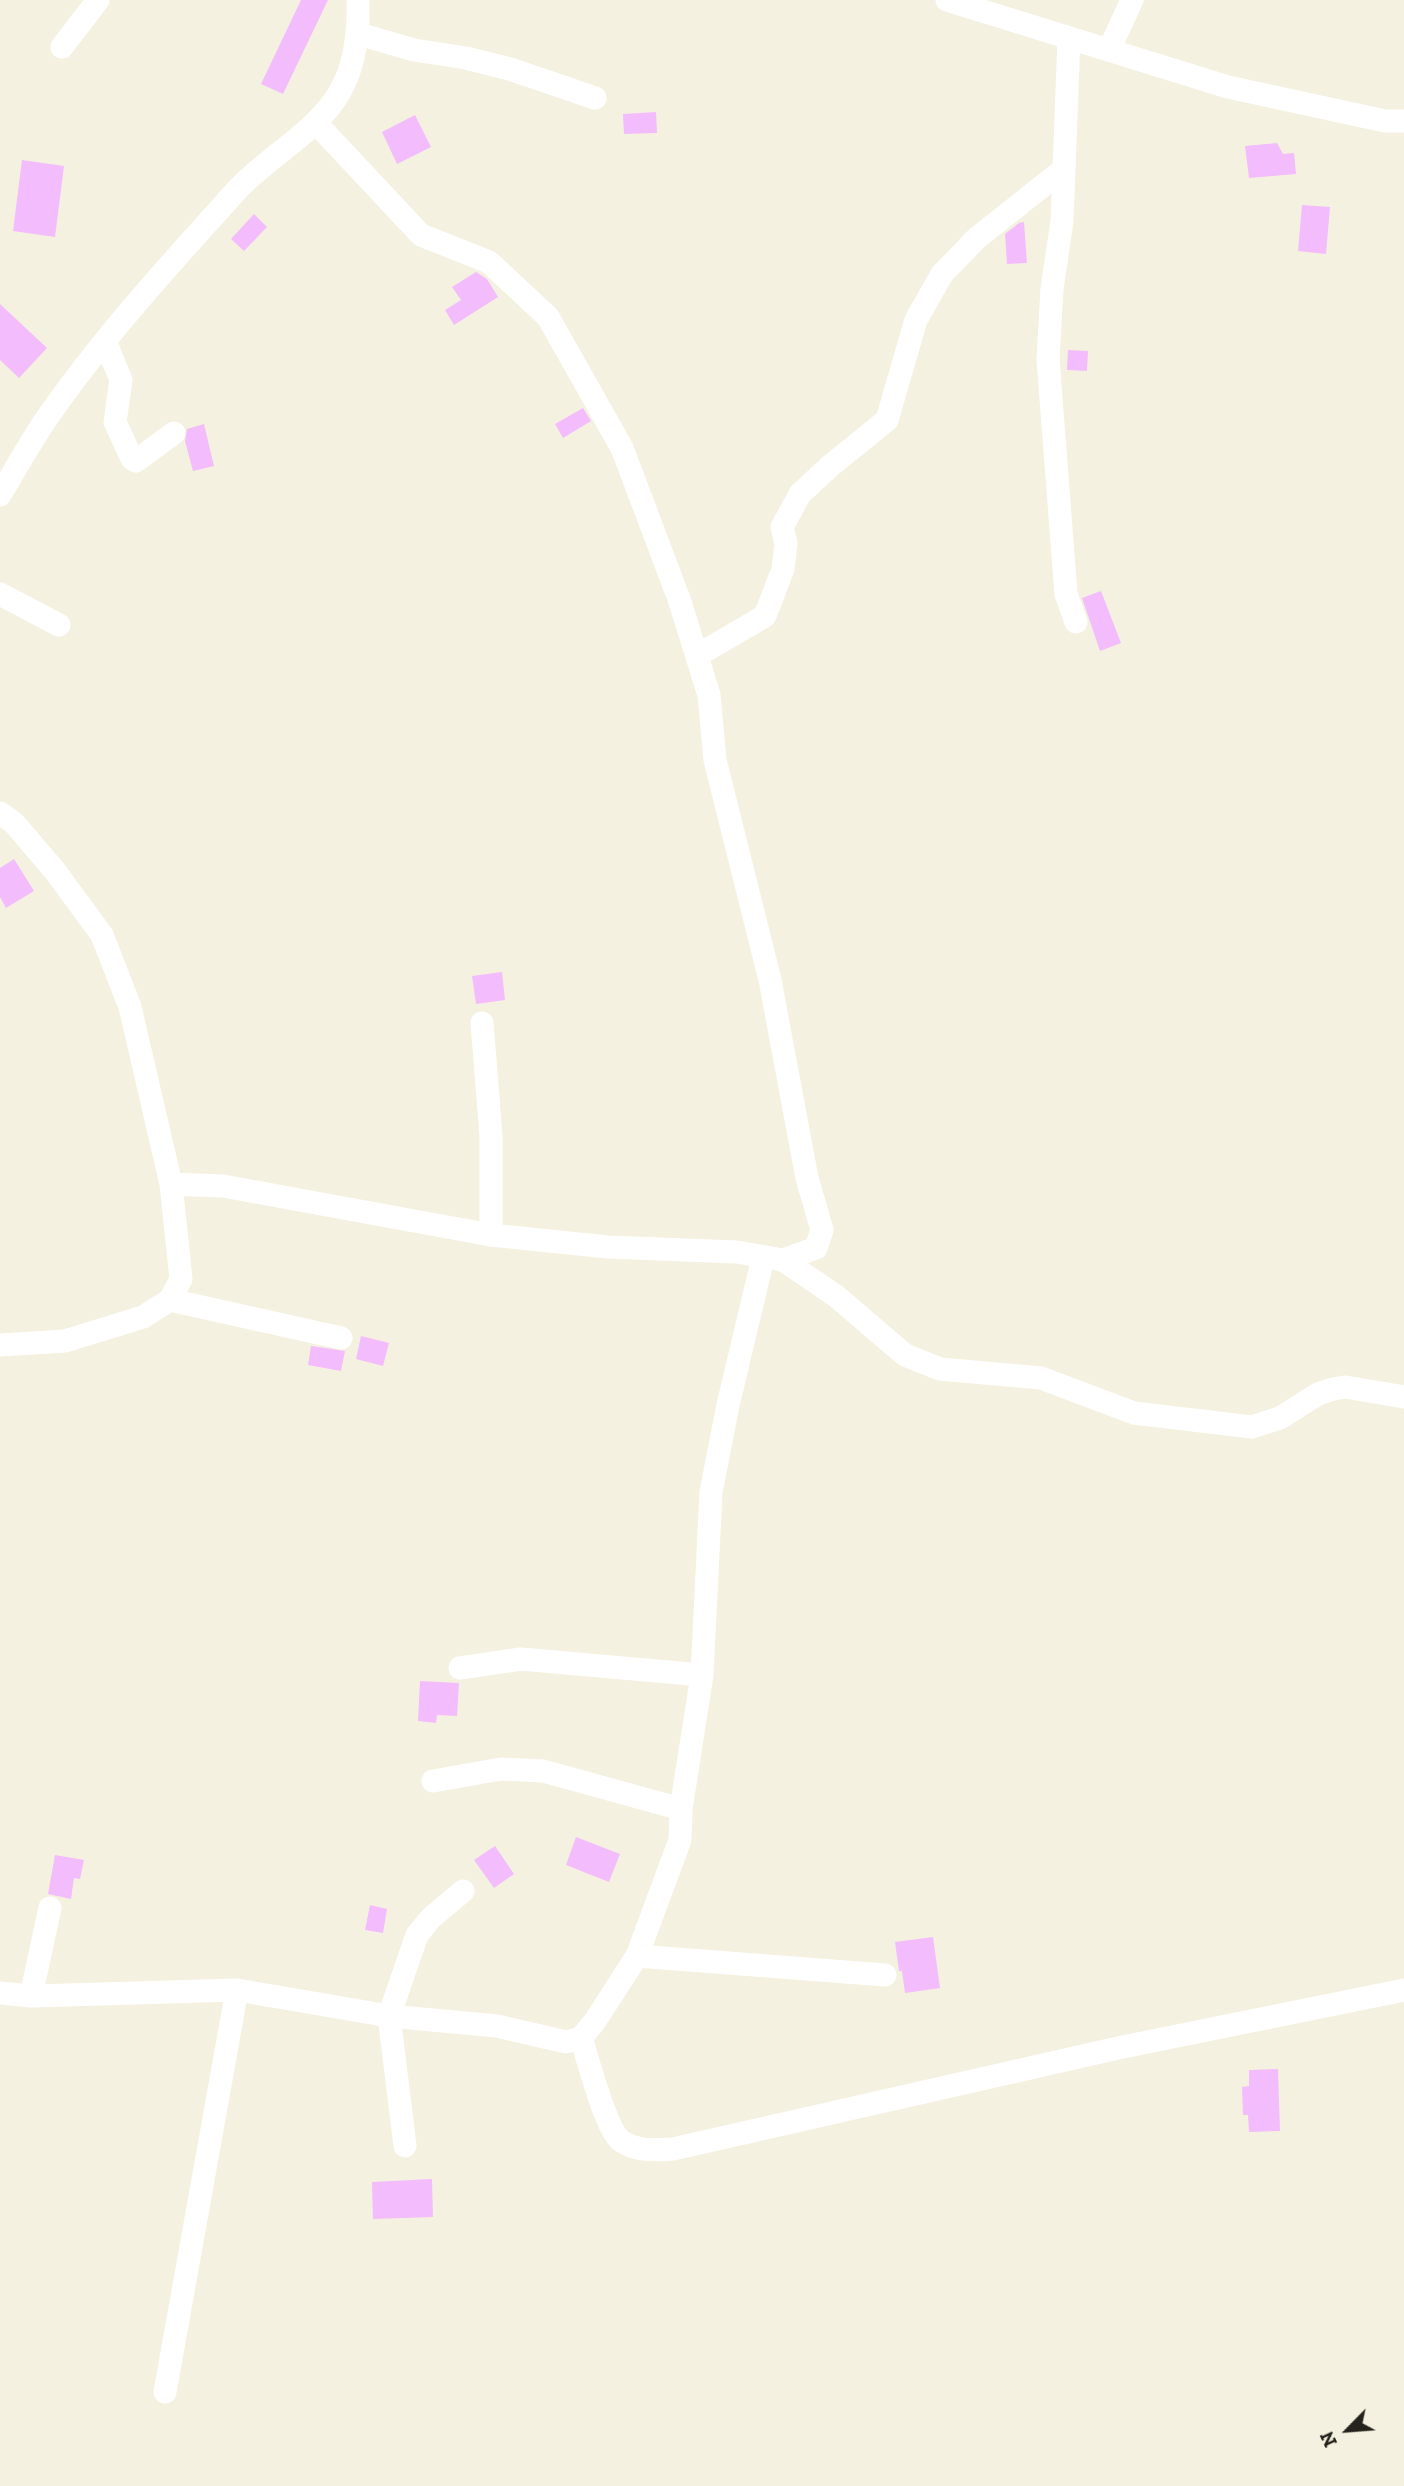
<!DOCTYPE html>
<style>
body{margin:0}
#map{position:relative;width:1404px;height:2486px;overflow:hidden;background:#f5f1e0;font-family:"Zilla Slab",serif}
canvas{display:block}
.north{position:absolute;left:1313px;top:2395px;width:70px;height:70px;-webkit-text-stroke:5px #f5f1e0;paint-order:stroke;rotate:245deg;font-size:19px;font-weight:700;line-height:28px;text-align:center;color:#24231d}
.north::after{content:'';display:block;margin:auto;width:24px;height:32px;background:#24231d;clip-path:polygon(50% 0,100% 100%,50% 72%,0 100%)}
</style>
<div id="map">
<canvas width="1404" height="2486"></canvas>
<div class="north">N</div>
</div>
<script>
const ctx = document.querySelector('canvas').getContext('2d');
ctx.lineJoin = 'round';
function paint(path, color) {
  ctx.fillStyle = color;
  ctx.fill(path, 'evenodd');
}
function strokePath(path, color, width, dash) {
  ctx.strokeStyle = color;
  ctx.lineWidth = width;
  ctx.lineCap = dash ? 'butt' : 'round';
  ctx.setLineDash(dash || []);
  ctx.stroke(path);
}
paint(new Path2D(`
 M301 0H328L283 94 261 84Z
 M656 112 657 133 624 134 623 114Z
 M415 115 431 147 397 164 382 132Z
 M1277 143 1283 154 1294 153 1296 174 1249 178 1245 146Z
 M22 160 64 166 55 237 13 231Z
 M1302 205 1330 207 1326 254 1298 251Z
 M254 214 267 227 244 251 231 239Z
 M1024 222 1027 263 1007 264 1005 234 1019 223Z
 M476 272 487 279 498 297 454 325 445 310 461 300 452 287Z
 M0 304 47 348 19 378 0 360Z
 M1068 350 1088 351 1087 371 1067 370Z
 M583 408 591 421 563 438 555 424Z
 M204 424 214 466 193 471 185 441 187 429Z
 M1101 591 1121 643 1100 651 1082 598Z
 M14 859 34 891 6 908 0 897V868Z
 M502 972 505 1000 476 1004 472 976Z
 M361 1336 389 1343 383 1366 356 1359Z
 M311 1346 345 1351 341 1371 308 1365Z
 M420 1681 459 1683 457 1716 437 1715 436 1723 418 1721Z
 M576 1837 620 1854 609 1882 566 1865Z
 M495 1846 514 1874 494 1888 474 1860Z
 M55 1855 84 1860 80 1879 74 1878 71 1899 48 1894Z
 M370 1905 387 1909 383 1933 365 1930Z
 M933 1937 940 1988 905 1993 902 1971H899L895 1942Z
 M1278 2069 1280 2131 1249 2132 1248 2115H1243L1242 2087 1249 2086V2070Z
 M432 2179 433 2217 373 2219 372 2182Z`), '#f3bcfd');
strokePath(new Path2D(`
 M947 0 1228 87 1385 121H1404
 M359 34 414 50 466 58 510 69 595 98
 M1069 38 1062 221 1052 289 1048 359 1066 594 1076 622
 M62 47 98 0
 M1109 50 1132 0
 M105 341 121 380 115 422 132 459 136 461 174 433
 M0 495C16 469 30 442 47 418 103 337 171 263 237 190 267 158 308 137 334 101 355 72 359 34 358 0
 M0 594 59 625
 M698 655 765 616 783 569 786 544 782 527 800 494 829 467 887 420 916 320 942 274 977 238 1064 169
 M0 813 14 823 55 871 102 935 130 1007 171 1184 181 1279 170 1300 143 1317 65 1341 0 1345
 M482 1023 491 1136V1235
 M171 1184 223 1186 491 1235 608 1247 737 1252 783 1260 816 1248 822 1230 807 1178 770 980 715 760 709 695 679 599 622 448 548 317 489 262 421 235 316 123
 M783 1260 836 1296 905 1355 940 1369 1041 1378 1134 1413 1252 1427 1280 1418 1318 1394 1333 1389 1345 1387 1404 1397
 M170 1300 341 1338
 M460 1668 521 1659 702 1675
 M433 1781 501 1769 543 1771 681 1809
 M637 1956 885 1975
 M0 1993 31 1996 237 1990 389 2016 497 2026 566 2042 581 2038 595 2021 637 1956 680 1840 681 1809 702 1675 711 1492 728 1405 763 1258
 M31 1996 50 1908
 M581 2038C588 2059 605 2127 620 2140 636 2152 655 2150 673 2149L1118 2048 1404 1990
 M405 2146 389 2016 417 1935 431 1918 463 1891
 M165 2392 237 1990`), '#fff', 23);
</script>
